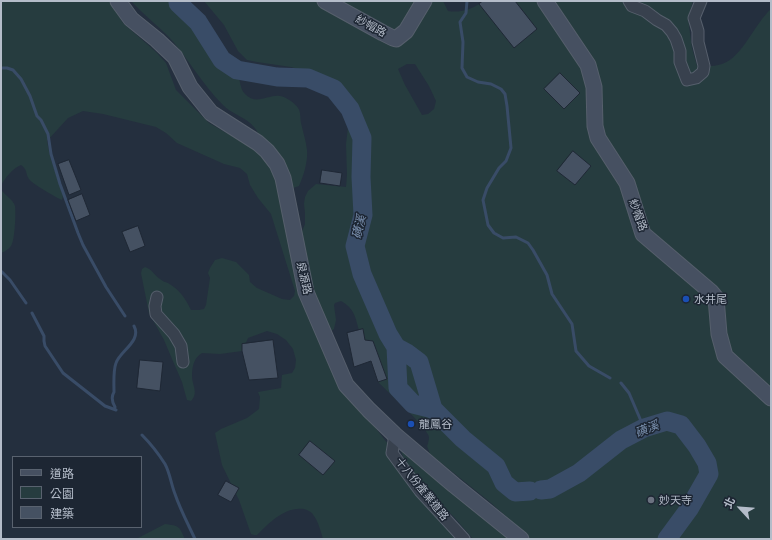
<!DOCTYPE html>
<meta charset="utf-8">
<style>
body{margin:0}
#map{position:relative;width:772px;height:540px;overflow:hidden;background:#242f3e;font-family:Commissioner,"Noto Sans TC",sans-serif}
canvas{display:block}
.frame{position:absolute;inset:0;border:2px solid #b4bcc9;pointer-events:none}
.legend{position:absolute;left:12px;top:456px;width:130px;height:72px;box-sizing:border-box;background:#1d2633;border:1px solid #59626f;margin:0;padding:5px 7px;list-style:none;font-size:12px;color:#b4bcc9}
.legend li{display:flex;align-items:center;gap:8px;height:20px}
.legend b{width:20px;border:1px solid #59626f}
.north{position:absolute;left:720px;top:488px;width:40px;height:40px;-webkit-text-stroke:3px #1d2633;paint-order:stroke;rotate:296deg;font-size:11px;font-weight:700;line-height:16px;text-align:center;color:#b4bcc9}
.north::after{content:'';display:block;margin:auto;width:14px;height:18px;background:#b4bcc9;clip-path:polygon(50% 0,100% 100%,50% 72%,0 100%)}
</style>
<div id="map">
<canvas width="772" height="540"></canvas>
<div class="frame"></div>
<ul class="legend">
<li><b style="height:5px;background:#465061"></b>道路</li>
<li><b style="height:11px;background:#263c3f"></b>公園</li>
<li><b style="height:11px;background:#455162"></b>建築</li>
</ul>
<div class="north">北</div>
</div>
<script>
const ctx = document.querySelector('canvas').getContext('2d');
ctx.lineJoin = 'round';
function paint(path, color) {
  ctx.fillStyle = color;
  ctx.fill(path, 'evenodd');
}
function strokePath(path, color, width, dash) {
  ctx.strokeStyle = color;
  ctx.lineWidth = width;
  ctx.lineCap = dash ? 'butt' : 'round';
  ctx.setLineDash(dash || []);
  ctx.stroke(path);
}
function label(font, color, halo, rows, align = 'center') {
  ctx.font = font + ' Commissioner,"Noto Sans TC",sans-serif';
  ctx.lineWidth = 3;
  ctx.setLineDash([]);
  ctx.textBaseline = 'middle';
  ctx.strokeStyle = halo;
  ctx.fillStyle = color;
  for (const [text, x, y, turn = 0] of rows) {
    ctx.save();
    ctx.translate(x, y);
    ctx.rotate((+turn || 0) * Math.PI / 180);
    ctx.textAlign = isNaN(turn) ? turn : align;
    if (halo) ctx.strokeText(text, 0, 0);
    ctx.fillText(text, 0, 0);
    ctx.restore();
  }
}
paint(new Path2D(`
 M1 1H109L123 23 156 52 166 63 176 90 209 123 244 143 261 155 272 167 334 375 388 444 457 539H323C321 532 318 521 314 516 312 512 308 510 304 509 285 506 269 523 257 535H254L251 534 239 500 222 465 215 433 221 429 247 418 259 409 260 397 258 392 281 388 282 375 292 373 295 368 296 360 293 349 286 340 277 334 267 331 248 338 242 351 220 354 202 353C194 358 192 366 192 376 192 385 199 393 191 401L187 400 182 382 172 359 164 340 149 313 141 273 142 269 145 267C152 269 154 275 160 279 162 281 165 282 168 283 180 290 185 298 191 310H199L204 309 206 305 210 278 208 273 210 268 215 260 222 258 236 262 249 275 250 282 257 288 282 299 290 300 294 296 295 291 271 214 258 198 250 185 247 174 240 168 224 164 177 143 166 133 156 127 103 114 83 111 68 118 47 141 50 156 63 196 62 200C57 198 31 183 29 179 25 173 28 170 21 165 13 168 4 179 1 186Z
 M131 1H183C194 25 216 42 234 60 240 69 238 87 245 94 256 106 269 94 280 96 286 97 295 103 298 108 301 112 300 118 301 123 303 132 306 141 307 150 308 161 304 175 299 186L293 188 292 187C283 173 273 160 265 146 261 139 259 133 254 127 246 117 231 114 222 104 202 84 188 58 169 37 157 25 143 14 131 1Z
 M204 1H443L448 11C459 13 470 10 479 4L514 47 537 29 515 1H693L688 18 692 48 697 66C705 66 714 67 722 64 742 58 755 23 771 9V539H531L490 502 430 454 427 446C428 444 429 440 429 437 428 428 387 391 378 382L386 379 373 341 365 340 363 330H359C355 317 355 309 341 301L335 303 334 305 336 320 334 329 331 331 328 329 314 295 301 234 305 224V213L304 204 305 197 308 191 316 184 346 187 347 175 346 144 349 119 332 82 318 75 291 67 257 62 247 60 238 51 224 25ZM407 64H415L429 86 436 101 434 109 428 114 422 115 405 85 398 69Z
 M1 189C4 195 13 199 15 206 16 213 15 240 11 246 9 249 4 252 1 253Z
 M405 449 510 539H473L454 517 422 485 403 457 401 450Z
 M165 524C180 526 179 526 185 539H134L138 538Z`), '#263c3f');
strokePath(new Path2D(`
 M467 1 466 13 460 22 463 42 462 68 467 77 478 82 491 84 501 89 505 94 507 106 511 148 506 161 499 168 487 188 483 200 488 225 494 233 503 238 516 237 528 243 533 250 547 275 552 294 572 324 576 351 589 366 610 378
 M1 68H7L13 70 21 79 30 96 37 116 41 120 48 134 51 154 60 184 78 233 83 245 106 287 125 316
 M1 271 10 280 26 303
 M32 313 44 336V341L45 346 63 373 105 406 116 410
 M621 383 629 393 644 428
 M115 407C112 402 111 397 114 392 114 384 113 371 116 363 120 351 142 341 134 326
 M142 435C151 444 158 453 165 464 170 473 171 484 175 494 180 509 188 524 195 539`), '#394c67', 3);
strokePath(new Path2D(`
 M178 1V3L198 22 222 60 237 70 277 77 308 78 334 89 350 109 362 138 361 177 363 215 355 246 362 274 388 334 396 347 407 353 419 362 433 409 463 439 496 466 504 483 515 492 530 491
 M396 347 398 388 413 404 433 409
 M541 490 550 489 579 473 621 440 644 428 667 421 681 425 697 446 707 463 709 474 689 509 667 539`), '#394c67', 19);
const building = new Path2D(`
 M483 1H515L537 29 514 48 479 4Z
 M560 73 580 93 564 109 544 89Z
 M573 151 591 166 575 185 557 171Z
 M69 160 81 190 69 195 58 164Z
 M322 170 342 173 340 186 320 183Z
 M82 194 90 215 76 221 68 200Z
 M138 226 145 246 130 252 122 232Z
 M363 329 365 340 373 341 387 379 378 382 371 361 354 367 347 333Z
 M273 340 278 378 249 380 242 351V344Z
 M140 360 163 362 160 391 137 388Z
 M310 441 335 461 323 475 299 455Z
 M226 481 239 488 231 502 218 495Z`);
paint(building, '#455162');
strokePath(building, '#1f2835', 1);
const street = new Path2D(`
 M629 1 632 6 645 11 657 20 666 25 672 32 676 39 680 51V62L687 80 696 78 703 72 704 66 698 42V31L694 18 701 1
 M157 297 155 306 156 314 174 334 181 346 183 362
 M395 435 392 453 420 491 464 539`);
const secondary = new Path2D(`
 M118 1 131 19 157 40 175 57 190 87 211 113 258 143 267 151 277 164 283 178 306 292 346 385 369 410 395 435 454 485 521 539
 M325 1 383 33 393 38 396 39 406 31 424 1
 M545 1 588 65 594 87 595 126 598 138 627 183 643 234 711 292 716 298 719 334 725 356 771 398`);
strokePath(street, '#565f6c', 13);
strokePath(secondary, '#565f6c', 17);
strokePath(street, '#38414e', 11);
strokePath(secondary, '#465061', 15);
for (const [x, y, r, color] of [
 [686,299,4,"#1a4fb4"],
 [411,424,4,"#1a4fb4"],
 [651,500,4,"#6b7280"]
]) {
  const dot = new Path2D();
  dot.arc(x, y, r, 0, 2 * Math.PI);
  ctx.fillStyle = color;
  ctx.fill(dot);
  strokePath(dot, '#1d2633', 1.5);
}
label('11px', '#b4bcc9', '#1d2633', [
 ["紗帽路",371,26,29],
 ["紗帽路",638,215,70],
 ["泉源路",304,278,77],
 ["十八份產業道路",422,489,51]
]);
label('11px', '#b4bcc9', '#1d2633', [
 ["水井尾",694,299],
 ["龍鳳谷",419,424],
 ["妙天寺",659,500]
], 'left');
label('italic 12px', '#7c92b1', '#1d2633', [
 ["磺溪",359,227,-77],
 ["磺溪",647,429,-22]
]);
</script>
